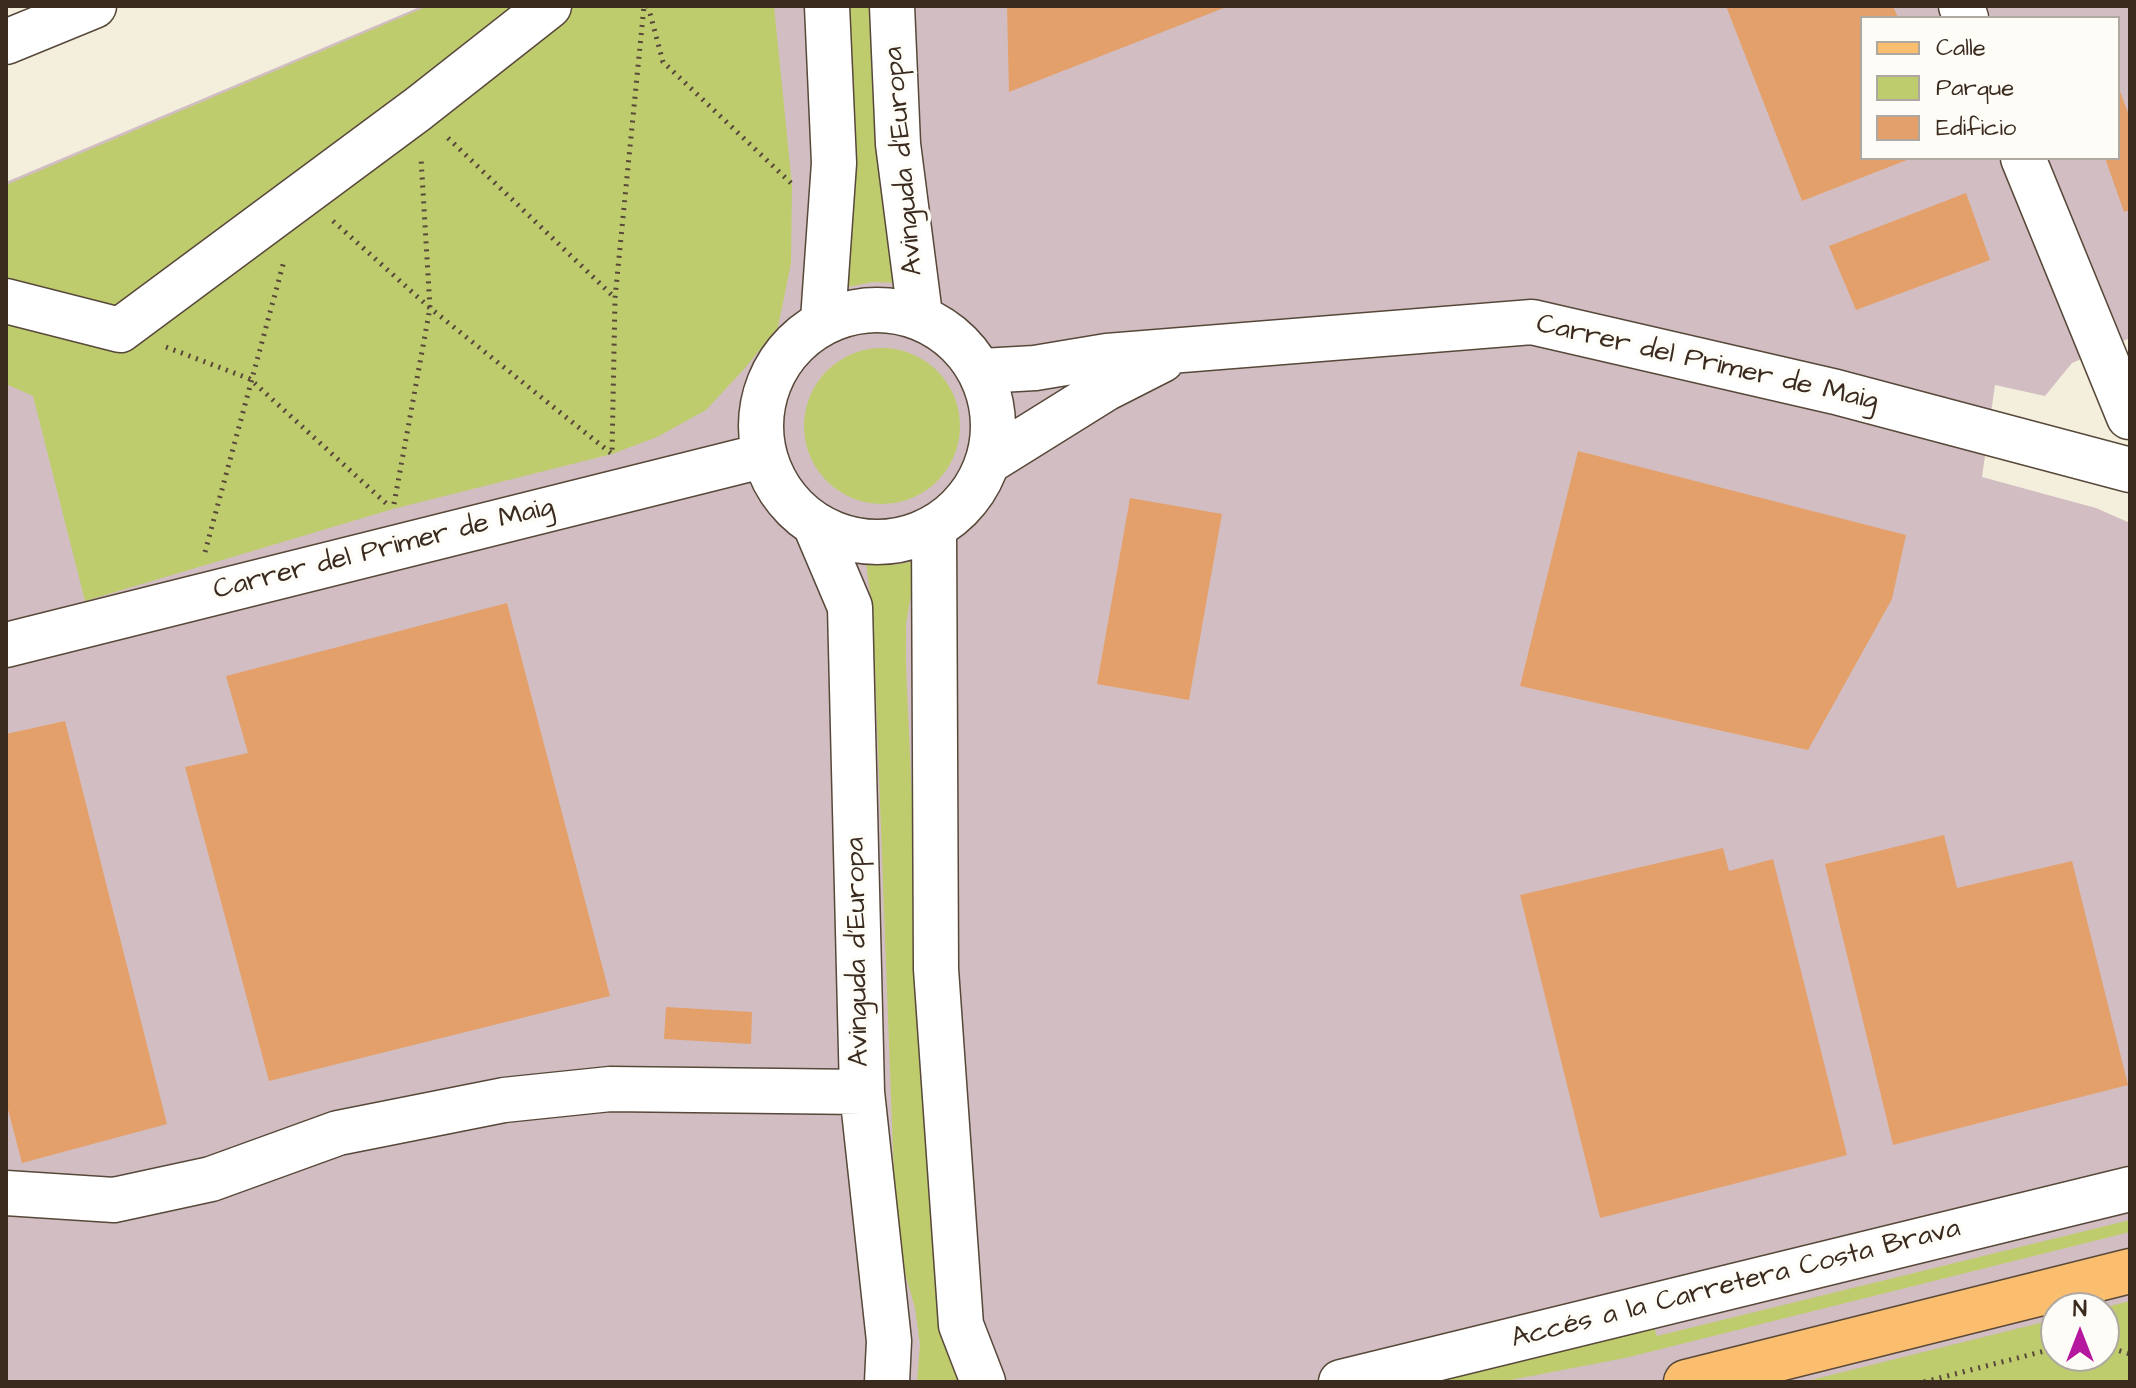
<!DOCTYPE html>
<meta charset="utf-8">
<style>
body{margin:0}
#map{position:relative;width:2136px;height:1388px;overflow:hidden;background:#f4efdc;font-family:"Architects Daughter",sans-serif}
canvas{display:block}
.frame{position:absolute;inset:0;border:8px solid #3b2a1e;pointer-events:none}
.legend{position:absolute;left:1860px;top:16px;width:260px;height:144px;box-sizing:border-box;background:#fdfcf7;border:2px solid #afa8a0;margin:0;padding:10px 14px;list-style:none;font-size:24px;color:#3b2a1e}
.legend li{display:flex;align-items:center;gap:16px;height:40px}
.legend b{width:40px;border:2px solid #afa8a0}
.north{position:absolute;left:2040px;top:1292px;width:80px;height:80px;box-sizing:border-box;background:#fdfcf7;border:2px solid #afa8a0;border-radius:50%;rotate:0deg;font-size:22px;font-weight:700;line-height:32px;text-align:center;color:#3b2a1e}
.north::after{content:'';display:block;margin:auto;width:28px;height:36px;background:#b5179e;clip-path:polygon(50% 0,100% 100%,50% 72%,0 100%)}
</style>
<div id="map">
<canvas width="2136" height="1388"></canvas>
<div class="frame"></div>
<ul class="legend">
<li><b style="height:10px;background:#fbbd6e"></b>Calle</li>
<li><b style="height:22px;background:#becc6e"></b>Parque</li>
<li><b style="height:22px;background:#e4a06a"></b>Edificio</li>
</ul>
<div class="north">N</div>
</div>
<script>
const ctx = document.querySelector('canvas').getContext('2d');
ctx.lineJoin = 'round';
function paint(path, color) {
  ctx.fillStyle = color;
  ctx.fill(path, 'evenodd');
}
function strokePath(path, color, width, dash) {
  ctx.strokeStyle = color;
  ctx.lineWidth = width;
  ctx.lineCap = dash ? 'butt' : 'round';
  ctx.setLineDash(dash || []);
  ctx.stroke(path);
}
function label(font, color, halo, rows, align = 'center') {
  ctx.font = font + ' "Architects Daughter",sans-serif';
  ctx.lineWidth = 7;
  ctx.setLineDash([]);
  ctx.textBaseline = 'middle';
  ctx.strokeStyle = halo;
  ctx.fillStyle = color;
  for (const [text, x, y, turn = 0] of rows) {
    ctx.save();
    ctx.translate(x, y);
    ctx.rotate((+turn || 0) * Math.PI / 180);
    ctx.textAlign = isNaN(turn) ? turn : align;
    if (halo) ctx.strokeText(text, 0, 0);
    ctx.fillText(text, 0, 0);
    ctx.restore();
  }
}
paint(new Path2D(`
 M422 6H2130V338L2072 363 2045 396 1995 385 1982 477 2096 508 2130 523V1382H6V182ZM1862 18H2118V158H1862ZM2056 1308H2104V1356H2056Z`), '#d2bec2');
paint(new Path2D(`
 M428 6H774L792 185 791 263 778 327 745 368 706 410 657 437 612 454 393 509 85 601 33 396 6 384V185Z
 M846 6H877C881 98 879 192 895 283L873 282 843 288 852 236 853 181Z
 M804 426a78 78 0 1 1 156 0a78 78 0 1 1-156 0Z
 M917 561 906 624V667L933 1259 949 1347 963 1381 917 1382 920 1344 915 1308 902 1263 896 1231 875 670 871 600 866 563 892 565Z
 M2130 1220V1232L1625 1358 1500 1382H1405L1653 1325 1657 1336Z
 M2130 1301V1382H1803L2056 1319V1356H2104V1308H2102Z`), '#becc6e');
paint(new Path2D(`
 M1007 6H1229L1009 92Z
 M1726 6H1893L1898 18H1862V158H1912L1802 201Z
 M2118 86 2130 118V210L2124 212 2105 158H2118Z
 M1966 193 1990 260 1856 310 1829 246Z
 M1578 451 1906 535 1892 599 1808 750 1520 686Z
 M1130 498 1222 514 1189 700 1097 684Z
 M507 603 610 996 269 1081 185 767 248 753 226 676Z
 M65 721 167 1124 22 1163 6 1102V734Z
 M1944 835 1957 888 2072 861 2128 1085 1893 1145 1825 864Z
 M1723 848 1729 871 1773 859 1847 1155 1600 1218 1520 895Z
 M666 1007 752 1012 751 1044 664 1039Z`), '#e4a06a');
const minor = new Path2D(`
 M892 6 898 144 920 315
 M1961 6 1966 18
 M6 42 94 6
 M2023 158 2129 417
 M6 301 120 330 418 109 549 6
 M761 426a116 116 0 1 1 232 0a116 116 0 1 1-232 0Z
 M823 320 834 163 827 6
 M982 371 1035 368 1107 356 1532 322 1836 392 2130 470
 M991 460 1105 389 1162 360
 M816 527 850 607 862 1092 889 1341 887 1382
 M934 529 936 969 961 1325 983 1382
 M6 645 762 456
 M6 1193 114 1200 211 1179 338 1133 504 1100 610 1089 862 1092
 M1341 1382 2130 1189`);
const major = new Path2D(`
 M1686 1382 2130 1271`);
strokePath(minor, '#57483a', 47);
strokePath(major, '#57483a', 47);
strokePath(new Path2D(`
 M648 6 663 62 792 184
 M448 138 615 298
 M333 221 430 308 612 454 615 298 644 6
 M166 347 250 379 389 506
 M394 504 430 308 421 158
 M205 552 284 261
 M2104 1346 2130 1354
 M1924 1382 2056 1348`), '#57483a', 5, [2, 6]);
strokePath(minor, '#fff', 44);
strokePath(major, '#fbbd6e', 44);
label('28px', '#3b2a1e', '#fdfcf7', [
 ["Avinguda d'Europa",905,161,-95],
 ["Carrer del Primer de Maig",1707,364,13],
 ["Carrer del Primer de Maig",384,550,-14],
 ["Avinguda d'Europa",859,952,-91],
 ["Accés a la Carretera Costa Brava",1736,1285,-14]
]);
</script>
